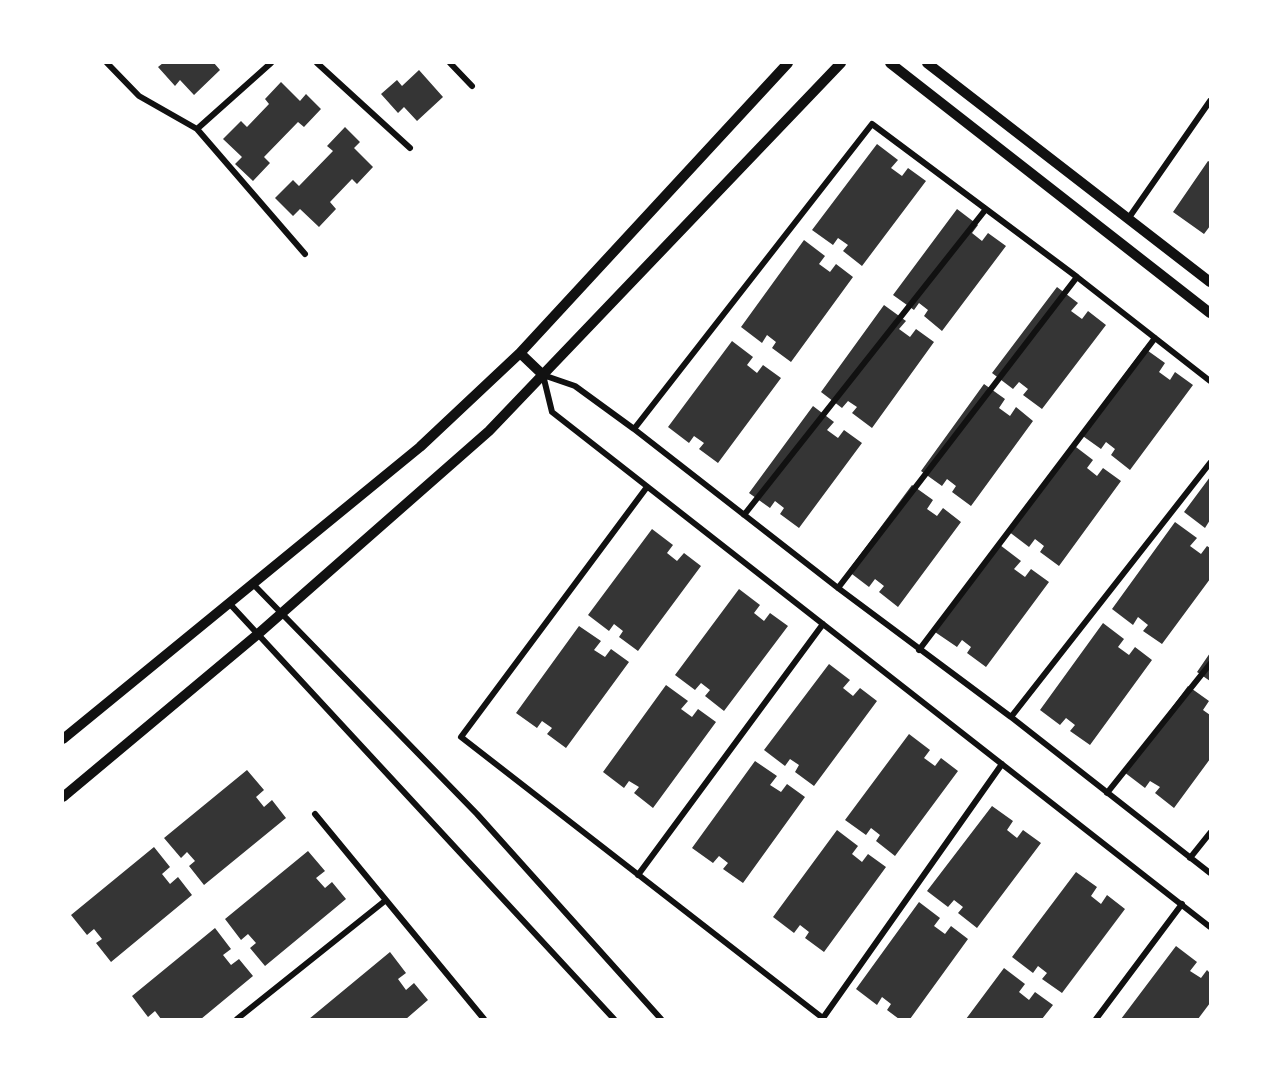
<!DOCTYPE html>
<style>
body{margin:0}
#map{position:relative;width:1273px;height:1082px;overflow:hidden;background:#fff;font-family:"Zilla Slab",serif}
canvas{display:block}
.frame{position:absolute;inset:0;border:64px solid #fff;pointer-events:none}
</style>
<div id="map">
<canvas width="1273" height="1082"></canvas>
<div class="frame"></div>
</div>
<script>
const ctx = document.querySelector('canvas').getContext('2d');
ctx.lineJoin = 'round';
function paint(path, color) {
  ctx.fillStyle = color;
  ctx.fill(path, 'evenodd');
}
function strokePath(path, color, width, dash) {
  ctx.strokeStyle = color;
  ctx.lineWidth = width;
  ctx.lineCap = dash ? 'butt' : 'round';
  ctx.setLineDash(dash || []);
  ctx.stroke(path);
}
paint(new Path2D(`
 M163 63H214L220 70 194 95 180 80 175 86 158 67Z
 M419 70 443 97 417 121 404 107 398 113 381 94 397 80 402 86Z
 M281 82 300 101 306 94 321 109 304 127 298 122 264 157 270 163 253 181 235 164 242 157 223 139 241 121 247 127 269 104 265 99Z
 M345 127 360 142 354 148 373 167 357 184 352 179 330 202 336 209 319 227 300 209 293 216 275 198 293 180 299 186 333 151 327 146Z
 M877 144 898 160 891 168 902 176 908 168 926 181 862 266 843 251 848 245 838 238 833 245 812 230Z
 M1208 161 1210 162V226L1204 234 1173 212Z
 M957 209 978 225 972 233 982 241 988 233 1006 246 942 331 924 316 928 310 919 303 914 310 893 295Z
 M804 240 825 256 819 264 830 272 836 264 853 277 791 362 772 348 776 342 767 335 762 343 741 327Z
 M1057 287 1078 303 1071 311 1082 319 1088 311 1106 325 1042 409 1023 395 1028 389 1019 382 1013 389 992 373Z
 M884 305 906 321 899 329 910 337 916 329 934 342 872 428 852 413 857 407 848 401 842 408 821 392Z
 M732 341 753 357 747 365 757 373 763 365 781 378 718 463 699 449 704 443 694 436 689 443 668 427Z
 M1144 348 1165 363 1159 372 1170 380 1175 372 1193 385 1130 470 1111 455 1115 449 1106 442 1101 449 1080 434Z
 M984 384 1005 399 999 408 1010 416 1016 407 1033 421 971 506 952 492 956 486 947 479 942 486 921 471Z
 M813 406 834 422 827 430 838 438 844 430 862 443 799 528 780 514 784 508 775 501 770 508 749 493Z
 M1072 444 1093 460 1087 468 1097 476 1103 468 1121 481 1059 566 1040 552 1044 546 1035 539 1029 547 1008 531Z
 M1210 477V520L1205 528 1184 512Z
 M912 485 933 500 927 509 937 516 943 508 961 522 898 607 879 592 884 586 875 579 869 587 848 571Z
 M1175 522 1197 538 1190 546 1201 554 1207 546 1210 548V579L1162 644 1143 631 1148 625 1138 617 1133 625 1112 609Z
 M652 529 673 545 667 553 677 561 684 553 701 566 638 651 619 637 623 631 614 624 609 631 588 615Z
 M1000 545 1021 561 1014 569 1025 577 1031 569 1049 582 986 667 967 653 971 647 962 640 957 647 935 632Z
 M739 589 760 605 754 613 764 621 770 613 788 626 724 711 705 696 710 690 701 683 695 690 675 675Z
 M1103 623 1124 639 1118 647 1129 655 1135 647 1152 660 1090 745 1070 731 1075 725 1066 718 1060 725 1040 710Z
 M579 626 601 641 594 650 605 657 611 649 629 662 566 748 547 734 552 728 542 721 537 728 516 713Z
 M1210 653V681L1197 672Z
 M829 664 850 680 843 688 853 696 860 688 877 701 814 786 795 772 799 765 790 759 785 766 764 750Z
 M666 685 688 701 681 709 692 717 698 709 716 722 653 808 634 793 639 787 629 781 624 788 603 772Z
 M1188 686 1209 701 1203 710 1210 715V759L1174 808 1155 793 1160 787 1150 781 1145 788 1124 772Z
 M909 734 930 750 924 758 935 766 941 758 958 771 895 856 876 841 880 835 871 828 866 835 845 820Z
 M755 761 777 776 770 785 781 792 787 784 805 797 743 883 723 869 728 863 719 856 713 863 692 848Z
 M247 770 264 790 256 797 264 807 272 800 286 818 204 885 189 866 195 861 187 852 181 858 164 838Z
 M992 806 1013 821 1007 830 1017 838 1023 830 1041 843 977 928 958 913 963 907 954 900 948 907 927 891Z
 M837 830 858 846 852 854 862 862 868 854 886 867 824 952 805 938 809 932 800 925 794 933 773 917Z
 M154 847 170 867 162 874 170 884 178 877 192 895 111 962 96 943 102 939 94 929 87 935 71 915Z
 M308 851 325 871 316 878 325 888 332 882 346 899 265 966 250 948 256 943 248 934 241 940 225 919Z
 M1076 872 1097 887 1091 896 1101 904 1107 895 1125 909 1062 993 1042 979 1047 973 1038 966 1033 973 1012 957Z
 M919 902 940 918 934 926 945 934 951 926 968 939 910 1019H899L887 1010 891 1004 882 997 877 1005 856 989Z
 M215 928 231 949 223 955 231 965 239 959 253 976 201 1019H161L155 1011 148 1017 132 996Z
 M1176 946 1197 962 1190 971 1201 978 1207 970 1210 973V1003L1198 1019H1121Z
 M390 952 406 973 398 979 406 990 414 983 428 1000 406 1019H309Z
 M1004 968 1025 984 1019 992 1029 1000 1035 992 1053 1005 1042 1019H966Z`), '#353535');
strokePath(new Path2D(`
 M107 63 139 96 197 129 271 63
 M317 63 410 148
 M450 63 472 86
 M197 129 305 254
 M1128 219 1210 101
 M543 375 552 412 1210 927
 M543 375 575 386 634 429 838 588 1011 717 1210 873
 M634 429 872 124 1077 277 1210 381
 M647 487 461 737 824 1019
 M744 515 986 209
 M253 584 477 814 661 1019
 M838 588 1077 277
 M229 603 614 1019
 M919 650 1155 338
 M1011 717 1210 463
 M1107 793 1210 664
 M315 814 484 1019
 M1190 858 1210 833
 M638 875 823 624
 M823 1018 1002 764
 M237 1019 386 900
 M1096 1019 1182 904`), '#111', 6);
strokePath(new Path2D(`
 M890 63 1210 313
 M927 63 1210 282
 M520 353 542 374
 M63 739 420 447 520 353 788 63
 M63 797 258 634 489 431 841 63`), '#111', 10);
</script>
